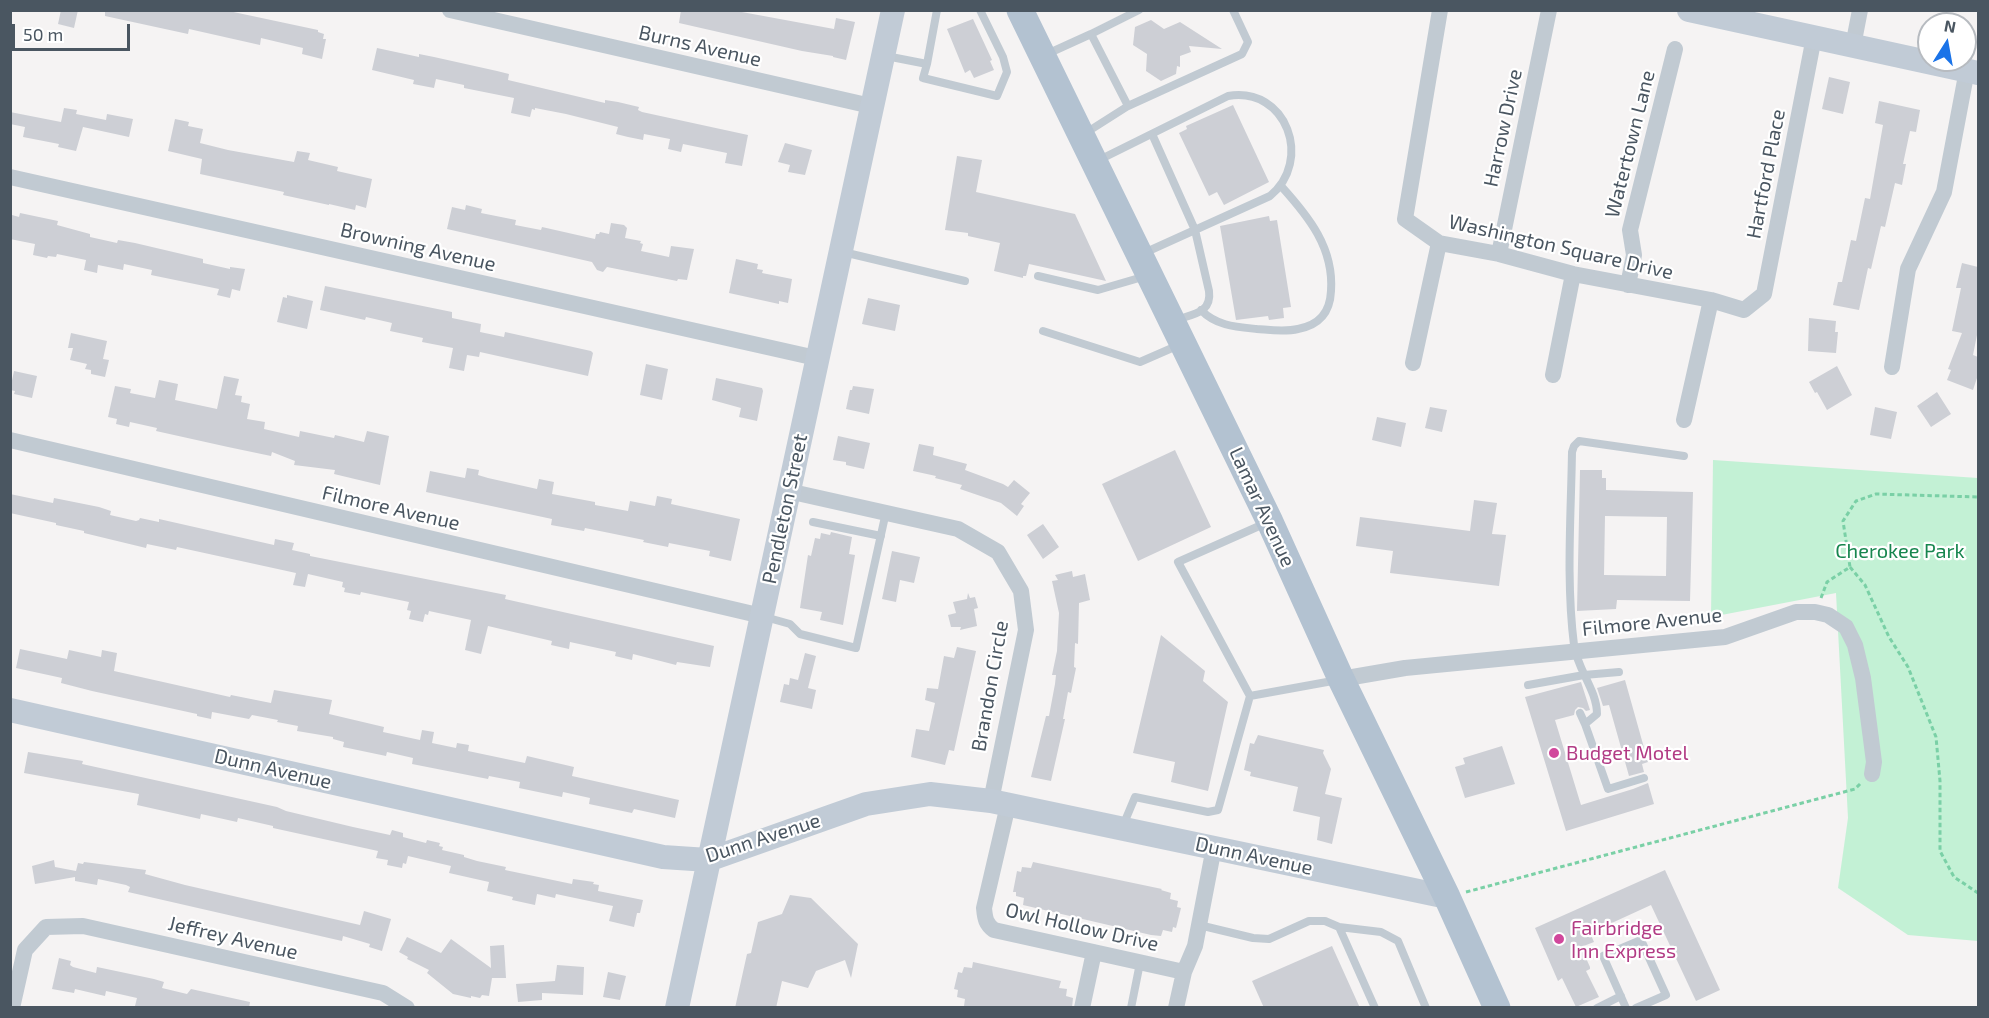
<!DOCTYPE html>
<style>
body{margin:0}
#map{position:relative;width:1989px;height:1018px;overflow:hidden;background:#f5f3f3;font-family:"Exo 2",sans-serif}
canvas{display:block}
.frame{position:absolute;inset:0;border:12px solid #4a5661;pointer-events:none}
.north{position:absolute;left:1917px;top:12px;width:60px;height:60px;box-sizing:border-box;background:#fff;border:2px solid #b7bbc0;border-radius:50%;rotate:11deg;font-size:16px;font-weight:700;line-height:24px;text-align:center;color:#4a5661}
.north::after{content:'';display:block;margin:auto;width:21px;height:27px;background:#1a73e8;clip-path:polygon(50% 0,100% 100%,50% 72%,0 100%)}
.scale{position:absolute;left:12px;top:24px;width:118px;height:27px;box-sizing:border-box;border:3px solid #4a5661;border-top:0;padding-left:8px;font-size:18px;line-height:21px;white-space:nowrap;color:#4a5661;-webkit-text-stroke:4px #fff;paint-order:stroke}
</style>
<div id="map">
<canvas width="1989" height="1018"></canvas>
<div class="frame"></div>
<div class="north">N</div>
<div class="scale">50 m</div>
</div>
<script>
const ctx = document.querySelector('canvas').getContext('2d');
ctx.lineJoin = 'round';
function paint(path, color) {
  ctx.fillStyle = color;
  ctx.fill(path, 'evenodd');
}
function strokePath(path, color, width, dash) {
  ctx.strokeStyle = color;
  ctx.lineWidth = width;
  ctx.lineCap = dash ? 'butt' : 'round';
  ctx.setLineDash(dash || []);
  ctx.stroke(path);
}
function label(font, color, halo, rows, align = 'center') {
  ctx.font = font + ' "Exo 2",sans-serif';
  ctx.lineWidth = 4.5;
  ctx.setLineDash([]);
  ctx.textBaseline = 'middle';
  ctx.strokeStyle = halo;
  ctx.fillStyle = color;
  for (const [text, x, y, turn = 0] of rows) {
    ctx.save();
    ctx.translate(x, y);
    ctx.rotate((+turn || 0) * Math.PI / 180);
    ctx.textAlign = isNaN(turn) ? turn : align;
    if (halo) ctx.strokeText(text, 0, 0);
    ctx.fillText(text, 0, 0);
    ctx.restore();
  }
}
paint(new Path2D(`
 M1713 460 1978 478V941L1908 935 1838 888 1848 818 1836 593 1711 617Z`), '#c3f1d5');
paint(new Path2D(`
 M61 10H78L74 28 58 24Z
 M105 10H224L318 30V32L324 34 323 39H326L322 59 302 54 303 48 261 38 260 45 189 29 188 34 105 16Z
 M681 10H731L834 29 836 18 855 22 846 60 833 57V56L802 51 679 23Z
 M973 19 992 60 990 61 994 70 974 78 970 70 965 73 947 29Z
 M1151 20 1164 29 1180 22 1222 49 1189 46 1191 52 1180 56V67L1177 66 1176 74 1161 81 1146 71 1147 54 1133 45 1135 27Z
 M377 48 419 57V54L434 57 497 71 509 74 508 80 605 103V100L618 102 639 107 638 110 642 112 748 135 742 166 725 163 727 153 683 144 681 152 668 149 670 139 644 134 643 140 628 137 616 134 618 127 566 114 535 108V110L532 109 530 117 511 113 514 98 464 88V85L436 79 434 88 413 84 414 80 372 70Z
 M1829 77 1850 82 1843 114 1822 109Z
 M1879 101 1920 110 1916 132 1910 131 1903 164H1906L1902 185 1895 183 1885 227 1881 226 1871 269 1868 268 1859 310 1833 305 1838 282H1842L1851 240 1856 241 1865 198 1870 199 1883 125 1875 123Z
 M1233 105 1269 182 1224 205 1217 192 1209 196 1179 133 1187 129 1186 126Z
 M64 108 77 110 76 114 106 120 107 114 133 119 129 137 83 127 76 151 58 147 59 144 23 137 25 127 10 124V112L61 122Z
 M175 119 189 122 188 126 203 129 200 143 228 150 294 162 297 151 310 153 308 160 338 167 337 171 372 179 366 208 356 205 355 210 329 204V205L283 195 284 192 200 174 202 159 168 151Z
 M785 143 812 150 805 175 788 172 790 165 778 162Z
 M957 156 982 160 976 192 1075 214 1106 281 1029 264 1026 276H1023V278L994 271 1000 243 968 236V233L945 230Z
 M466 205 482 209 481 213 516 220 515 225 541 230 542 227 595 239 596 234H599L600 232 609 234 611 223 624 225 627 228 625 238 641 241 640 243 643 244 641 251 669 257 671 246 694 249 687 280 678 279 677 281 607 267 603 272 597 270 592 262 447 229 452 207 465 210Z
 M20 213 58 221 57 225 90 234V237L117 243 118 240 135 243 203 259V263L230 269V267L245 269 240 291 232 289 230 298 217 295 219 289 151 275 152 270 124 264 123 270 98 265 97 273 84 270 86 260 57 254 56 257 48 256 47 258 33 255 35 244 10 239 12 215 19 217Z
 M1269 216 1270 221 1277 220 1291 307 1283 308 1284 318 1269 320 1268 316 1236 320 1220 226Z
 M736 259 758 264 757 269 763 270 762 273 792 279 788 303 779 301V304L729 293Z
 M1962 263 1978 267V330L1973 355 1978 357V375L1973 390 1947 380 1951 370 1948 369 1962 333 1952 331 1961 288H1956Z
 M325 286 452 312V318L481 324 480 332 504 337 505 332 591 351 593 353 588 376 480 352 479 357 467 355 464 371 449 368 453 348 422 342 423 338 390 331 392 323 366 317 365 320 320 310Z
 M287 295 313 301 307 329 277 322 283 297 287 298Z
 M868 298 900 305 895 331 862 324Z
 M1809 318 1836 321 1835 332H1838L1836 353 1808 351Z
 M71 333 107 341 103 359 109 360 105 377 91 374V370L85 369 87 364 70 360 73 348H68Z
 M646 364 668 369 662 400 640 395Z
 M1837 366 1852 395 1827 410 1817 392 1815 393 1809 382Z
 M14 371 37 376 32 398 14 394 15 391 10 390Z
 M224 376 239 379 235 395 242 396 241 402 250 404 247 419 265 422 264 429 299 437 300 431 334 438 335 435 364 442 367 431 389 436 380 485 334 474 335 470 294 465 295 461 272 452 271 456 228 447 156 431 157 428 130 422 129 427 116 424 117 419 108 417 115 386 131 389 130 393 155 398 159 380 178 384 175 400 217 409Z
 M716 378 762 388 763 391 757 421 739 417 741 408 712 400Z
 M853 386 874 389 869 414 846 409 850 390H852Z
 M1937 392 1951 414 1931 427 1917 406Z
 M1430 407 1447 410 1442 432 1425 428Z
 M1875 407 1897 412 1891 439 1870 435Z
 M1377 417 1406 423 1401 447 1372 440Z
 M838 436 870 443 864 469 846 465V462L833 460Z
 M919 444 934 447 933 455 967 464 965 470 1003 484 1008 487 1014 480 1030 493 1021 504 1024 506 1017 516 1001 503 960 489 962 485 935 478 936 476 913 471Z
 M1175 450 1211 527 1138 561 1102 484Z
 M467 468 479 470 478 475 488 478 537 489 539 479 554 482 552 494 595 502V505L628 511 630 501 655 506 657 496 672 499 671 504 740 519 731 561 709 556 710 551 669 543 668 547 643 542 644 540 585 528 584 531 551 525 552 519 426 492 430 471 465 478Z
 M1580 470H1602V478H1606V490L1693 492 1690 601 1617 600 1616 609 1577 611ZM1605 516 1667 517 1666 576 1604 575Z
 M10 494 53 503 54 498 99 507 111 511 110 515 136 521 139 520 140 518 159 522V519L274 545 275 539 294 543 292 550 310 554V556L506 595 505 599 714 646 710 667 677 662 676 665 633 654 632 660 615 656 616 652 570 642 569 649 551 645 552 641 488 626 481 654 465 650 471 620 429 611 428 615 425 614 423 622 409 619 411 611 407 610 409 602 361 592 360 595 344 592 345 588 342 587 343 582 308 574 305 587 293 585 296 573 177 547 176 550 147 544 146 548 84 533V531L56 525V523L10 513Z
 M1474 500 1497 503 1492 534 1506 535 1499 586 1390 573 1393 551 1356 546 1360 517 1470 531Z
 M1043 524 1059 547 1043 559 1027 535Z
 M831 532 852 537 849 554 855 555 843 625 820 620 822 612 800 608 808 555 811 556 815 538 820 539 821 533 830 535Z
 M892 551 920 557 914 583 900 580 896 602 882 599Z
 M1072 571 1073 577 1085 574 1090 600 1079 603 1078 644 1075 643 1074 667 1076 668 1071 693 1068 692 1063 719H1065L1051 781 1031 777 1046 716H1049L1055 684 1056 675H1052L1057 651 1059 613 1052 581 1058 580 1055 575Z
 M968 593 970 598 975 597 978 608 974 609 977 626 960 630 961 627H951L948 615 956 613 953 602 967 599Z
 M1161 635 1205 671 1203 681 1228 702 1208 791 1171 782 1175 762 1133 753Z
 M957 647 976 651 954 751 949 750 945 765 911 757 916 729 929 731 935 703 925 700 927 688 938 689 944 656 954 658Z
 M20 649 67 659 69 650 101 657 102 650 117 653 114 671 230 697 231 695 271 703 274 690 332 700 329 714 384 727 383 732 420 740 422 730 434 732 432 743 456 748 457 743 469 745 468 751 525 763 527 756 574 767 572 776 679 800 675 818 634 809 632 813 589 804 590 798 563 792 562 797 519 788 520 782 489 776 488 779 412 764 413 758 387 752 386 756 343 747 344 742 333 739V737L297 731 298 726 277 722 278 720 252 715 249 719 212 712 211 719 197 716V714L92 691 61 683 62 678 16 668Z
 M805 653 816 656 808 688 816 690 812 709 780 702 784 684 789 685 790 678 798 680Z
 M1625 680 1648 762 1642 764 1644 772 1629 776 1609 705 1603 706 1597 688Z
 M1581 682 1590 710 1586 711 1583 708 1578 707 1575 710 1574 715 1555 720 1581 805 1633 789 1648 783 1654 804 1566 831 1525 697Z
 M1258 735 1324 750 1323 753 1331 769 1325 794 1342 798 1332 844 1317 840 1320 817 1293 811 1298 787 1250 776 1251 772 1244 770 1250 743 1254 744Z
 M1502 746 1515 784 1465 798 1455 767 1465 764 1463 758Z
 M28 752 83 761 82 764 277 807 286 811 353 827 390 835 392 830 403 833V837L426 843 427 840 440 843 439 846 443 847 442 850 464 855V857L477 861 506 867 505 870 572 884 573 879 594 882 593 884 599 885 598 891 643 900 640 913H637L634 927 609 921 613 906 556 894 555 898 537 894 535 905 512 900 513 897 487 891 489 882 449 873 451 866 408 856 406 864 403 863 402 868 387 865 388 860 376 858 378 851 273 828V826L238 818 237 822 201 814 200 819 137 805 139 794 24 773Z
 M54 860 55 867 76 871 78 863 83 864 84 862 146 870 145 874 185 885 360 925 364 911 391 919 382 951 369 947 370 944 343 936 342 941 128 892 130 887 126 885 98 879 97 885 75 881V877L35 884 32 866Z
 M1033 862 1162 889 1161 890 1171 893 1170 899 1178 901 1177 907 1181 908 1176 928 1173 927 1172 932 1163 930 1161 936 1151 935 1023 905 1024 898 1016 896V892H1013L1017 871 1021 872 1022 867 1031 868Z
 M1665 870 1720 990 1696 1001 1651 905 1590 933 1594 942 1581 947 1590 967V969L1586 971 1599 997 1576 1007 1562 978 1558 981 1535 928Z
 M790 895 811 898 858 944 851 978 845 960 816 971 808 988 782 981 776 1008H735L747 954 751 953 758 922 782 914Z
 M407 937 441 953 451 939 491 968 490 946 504 945 506 978H492L489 996 482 995 480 998 471 996V998L453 994 427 973 429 970 407 959 408 957 399 952Z
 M1332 946 1360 1008H1264L1252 981Z
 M59 958 71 961 70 965 73 967 96 973 97 967 154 979 164 982 162 988 187 994 191 989 250 1002 249 1008H145L135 1006 137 998 106 991 105 996 75 989 74 993 52 989Z
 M973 962 1061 981 1059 988 1067 989 1066 996 1073 998 1072 1008H973L964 1006 965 999 957 997 958 990 954 989 958 972 962 973 964 967 972 968Z
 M557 965 584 967 583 995 542 993V1000L518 1002 516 984 555 981Z
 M608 972 626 976 620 1000 603 997Z`), '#cdcfd5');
strokePath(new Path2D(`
 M1850 567 1865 585 1889 637 1908 667 1936 737 1940 781V851L1954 877 1978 893
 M1821 598 1827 582 1850 567 1843 521 1856 501 1876 494 1978 497
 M1466 892 1855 789 1861 783`), '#7ad0a6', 3, [4.5, 3]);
strokePath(new Path2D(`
 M1091 34 1139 10
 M1047 54 1091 34 1128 106 1084 134
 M886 56 927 64 937 10
 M927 64 923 78 997 96 1007 72 1003 57 980 10
 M1128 106 1242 54 1248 42 1233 10
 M1152 134 1195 230 1209 291C1212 313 1193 314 1176 320
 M1097 161 1228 96C1287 86 1313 161 1270 196L1144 253
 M843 252 965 281
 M1038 276 1098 290 1146 276
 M1201 310C1216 326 1237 327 1257 329 1271 330 1285 332 1298 329 1319 325 1330 313 1331 291 1334 248 1309 217 1281 186
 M1043 331 1140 362 1179 345
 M813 522 881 536
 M765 617 790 624 800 634 856 648 886 512
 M1528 685 1584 675 1619 672
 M1250 696 1178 562 1266 523
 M1580 713 1585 724
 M1644 778 1608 789 1585 724 1597 714C1597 690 1577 669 1574 645 1566 581 1571 516 1572 452L1574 446 1579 441 1684 456
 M1122 828 1135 797 1208 812 1218 810 1250 696 1338 680
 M1199 925 1253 938 1269 939 1309 921H1325L1339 927 1375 1008
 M1339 927 1381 932 1398 941 1426 1008
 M1131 1008 1140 963
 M1597 1008 1621 996
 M1626 1008 1603 956 1641 940 1666 995 1636 1008`), '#c1cad2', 8);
strokePath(new Path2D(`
 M450 10 871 106
 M1440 10 1405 219 1439 243 1499 254 1573 274 1711 300 1744 310 1764 294 1814 37
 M1853 46 1860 10
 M10 177 816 358
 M1499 254 1549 10
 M1628 285 1634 255 1630 230 1675 49
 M1413 363 1439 243
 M1892 367 1908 269 1944 192 1967 70
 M1553 375 1573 274
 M1684 420 1711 300
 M10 440 762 616
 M788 491 958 529 998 552 1021 591 1026 630 991 801
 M1341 679 1405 668 1725 637 1796 612H1815L1828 615 1846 627 1855 645 1863 678 1874 762 1872 774
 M1008 805 984 908C985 919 986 924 994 930L1184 972
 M12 1008 25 950 46 927 83 926 383 993 407 1008
 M1082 1008 1094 952
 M1176 1008 1184 972 1195 946 1214 847`), '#c1cad2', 16);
strokePath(new Path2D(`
 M1689 10 1978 73
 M10 710 663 857 708 860 866 804 930 794 991 801 1447 897
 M677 1008 893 10`), '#c1cbd6', 24);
strokePath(new Path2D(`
 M1020 10 1270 522 1341 679 1447 897 1497 1008`), '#b3c2d1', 27);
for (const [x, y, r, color] of [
 [1554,753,6,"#d1479c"],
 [1559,939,6,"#d1479c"]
]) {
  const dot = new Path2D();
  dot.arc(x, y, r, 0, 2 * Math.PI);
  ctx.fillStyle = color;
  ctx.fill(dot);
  strokePath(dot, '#fff', 2);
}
label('20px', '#4a5661', '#fff', [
 ["Burns Avenue",700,46,13],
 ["Harrow Drive",1503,128,-78],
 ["Watertown Lane",1630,144,-76],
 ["Hartford Place",1766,174,-79],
 ["Browning Avenue",418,247,13],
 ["Washington Square Drive",1561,247,13],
 ["Lamar Avenue",1262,507,65],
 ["Filmore Avenue",391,508,13],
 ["Pendleton Street",785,509,-78],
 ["Filmore Avenue",1652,622,-6],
 ["Brandon Circle",990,686,-80],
 ["Dunn Avenue",273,769,13],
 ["Dunn Avenue",763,838,-18],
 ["Dunn Avenue",1254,856,12],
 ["Owl Hollow Drive",1082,927,13],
 ["Jeffrey Avenue",233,938,13]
]);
label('20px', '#17864f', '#fff', [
 ["Cherokee Park",1900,551]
]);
label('20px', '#b23c85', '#fff', [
 ["Budget Motel",1566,753],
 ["Fairbridge",1571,928],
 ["Inn Express",1571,951]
], 'left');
</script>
